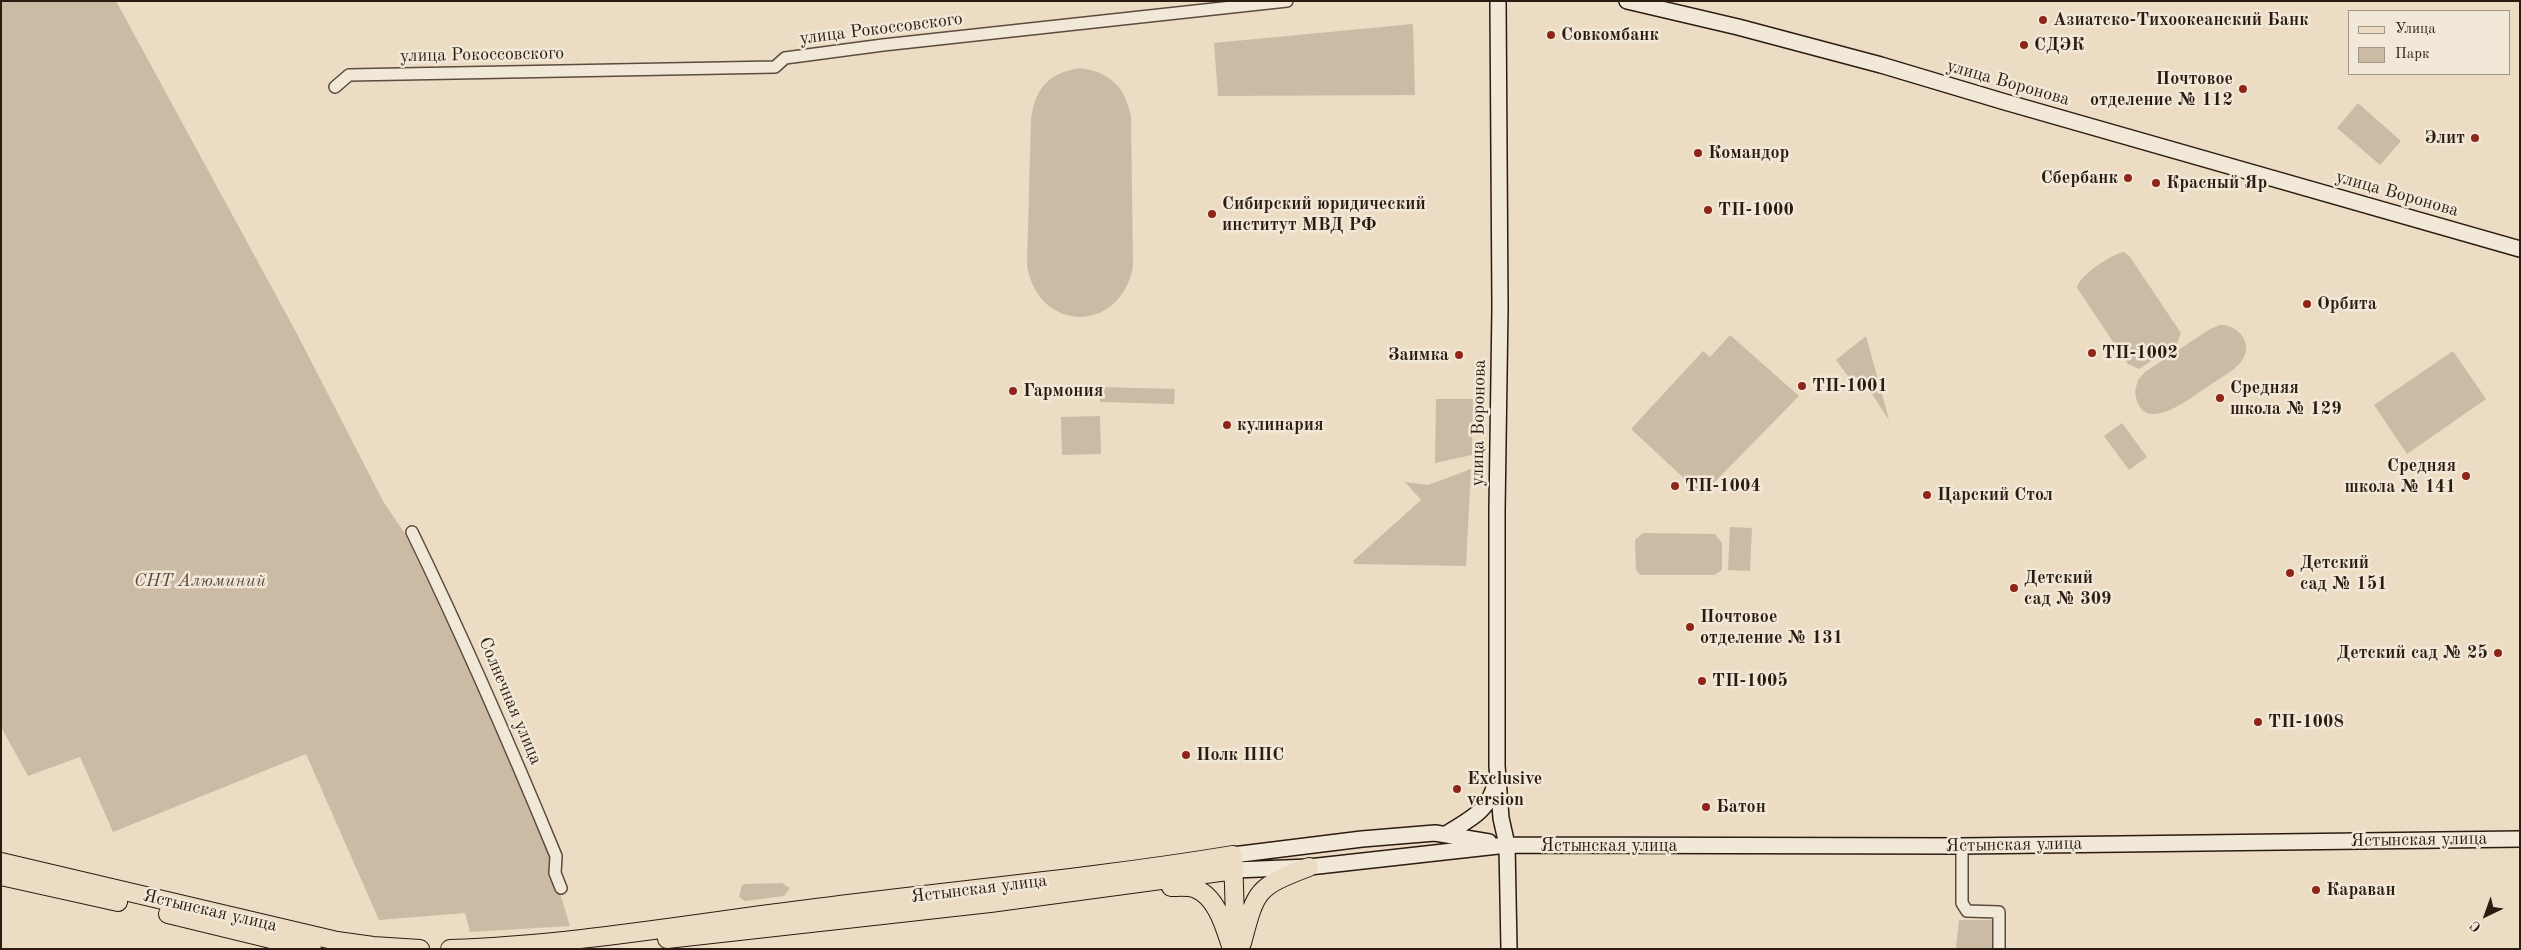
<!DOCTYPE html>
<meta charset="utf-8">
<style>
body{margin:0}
#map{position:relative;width:2521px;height:950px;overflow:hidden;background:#ebdcc3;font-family:"Old Standard TT",serif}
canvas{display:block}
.frame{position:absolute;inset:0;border:2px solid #2c1b11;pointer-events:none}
.legend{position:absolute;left:2348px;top:10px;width:162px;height:65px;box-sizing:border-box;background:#f2e8d8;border:1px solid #a39688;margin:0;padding:6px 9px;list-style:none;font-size:15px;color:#2c1b11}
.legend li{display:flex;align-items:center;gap:10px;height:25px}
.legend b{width:25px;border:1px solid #a39688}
.north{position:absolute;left:2461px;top:890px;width:50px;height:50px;-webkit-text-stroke:4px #f2e8d8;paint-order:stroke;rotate:222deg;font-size:14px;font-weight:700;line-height:20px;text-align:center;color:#2c1b11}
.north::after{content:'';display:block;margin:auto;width:18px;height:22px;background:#2c1b11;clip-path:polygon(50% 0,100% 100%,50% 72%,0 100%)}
</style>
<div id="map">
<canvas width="2521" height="950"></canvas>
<div class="frame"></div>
<ul class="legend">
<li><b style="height:6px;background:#ebdcc3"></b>Улица</li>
<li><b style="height:14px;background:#cbbba5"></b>Парк</li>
</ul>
<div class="north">С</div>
</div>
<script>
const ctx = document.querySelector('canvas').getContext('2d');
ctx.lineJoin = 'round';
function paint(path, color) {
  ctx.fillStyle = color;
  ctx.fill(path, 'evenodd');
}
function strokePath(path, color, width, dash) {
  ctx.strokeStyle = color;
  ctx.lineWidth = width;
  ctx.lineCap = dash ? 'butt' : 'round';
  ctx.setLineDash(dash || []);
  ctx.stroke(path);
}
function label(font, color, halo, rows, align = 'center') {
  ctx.font = font + ' "Old Standard TT",serif';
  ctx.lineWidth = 5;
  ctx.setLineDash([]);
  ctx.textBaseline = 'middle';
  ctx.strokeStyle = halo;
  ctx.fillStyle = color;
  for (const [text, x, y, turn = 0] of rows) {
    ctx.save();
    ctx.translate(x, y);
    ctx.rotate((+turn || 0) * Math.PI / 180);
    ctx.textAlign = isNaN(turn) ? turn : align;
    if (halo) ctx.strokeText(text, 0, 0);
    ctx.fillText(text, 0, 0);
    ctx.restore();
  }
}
paint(new Path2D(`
 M1 1H116L296 332 383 501 405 534 520 775 548 854 570 926 470 932 465 913 379 920 306 754 113 832 80 757 28 776 1 727Z
 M1413 24 1415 95 1218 96 1214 43Z
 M1080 68C1110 72 1125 87 1131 116L1133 266C1121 334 1038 334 1027 265L1031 118C1036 87 1049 73 1080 68Z
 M2358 103 2401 141 2380 165 2337 128Z
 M2124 252 2130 257 2181 333 2177 344 2139 369 2128 364 2077 288C2077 277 2113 253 2124 252Z
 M2220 325C2239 325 2255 344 2241 362 2233 372 2218 379 2207 387 2189 399 2140 439 2135 391L2138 380 2145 372 2210 329Z
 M1730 335 1799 396 1702 495 1631 429 1703 351 1710 357Z
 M1866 336 1889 420 1862 379 1847 375 1836 360Z
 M2453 351 2486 399 2407 454 2374 405Z
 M1100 387 1175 389 1174 404 1100 402Z
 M1436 399H1473L1472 455 1435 463Z
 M1100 416 1101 454 1062 455 1061 417Z
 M2122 423 2147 457 2129 470 2104 436Z
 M1471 469 1466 566 1355 564 1353 561 1421 500 1405 482 1428 485Z
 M1730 527 1752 528 1750 571 1728 570Z
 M1643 533 1715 534 1722 543V570L1714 575H1640L1636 570 1635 540Z
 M782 883 790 888 784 896 745 901 739 897 742 885 745 884Z
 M1959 920H1994V949H1956Z`), '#cbbba5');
const street = new Path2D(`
 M335 87 349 75 775 67 785 58 883 45 1287 1
 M412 532C464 639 511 747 556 856L555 873 561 888
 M1962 846V903L1967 911 1999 912V949`);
const secondary = new Path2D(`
 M1498 1 1500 308 1497 510V766L1501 818 1507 845 1509 949
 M1627 1 1738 27 1881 65 2005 102 2520 249
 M1446 834C1468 820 1490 811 1495 783
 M1233 855 1362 839 1435 833 1489 842
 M1235 870 1309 867 1507 845 1962 846 2520 839`);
const primary = new Path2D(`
 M1 862 337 941 373 946 420 949
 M1 876 118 902
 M1171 887C1178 887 1187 886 1194 888 1217 896 1225 928 1232 949
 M168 914 312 949
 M667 939 990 903 1235 870
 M1242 943C1256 890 1256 887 1309 867
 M450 949C573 945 694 923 816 908 955 890 1094 878 1233 855L1236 949`);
strokePath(street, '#5c4b3e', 14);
strokePath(secondary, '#2c1b11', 18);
strokePath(primary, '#2c1b11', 20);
strokePath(street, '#f2e8d8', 11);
strokePath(secondary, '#f2e8d8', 15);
strokePath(primary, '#ebdcc3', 18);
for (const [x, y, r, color] of [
 [2043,20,5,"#8f2418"],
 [1551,35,5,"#8f2418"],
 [2024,45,5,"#8f2418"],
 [2243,89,5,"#8f2418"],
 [2475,138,5,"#8f2418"],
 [1698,153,5,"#8f2418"],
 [2128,178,5,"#8f2418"],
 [2156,183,5,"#8f2418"],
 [1708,210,5,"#8f2418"],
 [1212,214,5,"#8f2418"],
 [2307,304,5,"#8f2418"],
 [2092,353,5,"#8f2418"],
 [1459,355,5,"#8f2418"],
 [1802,386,5,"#8f2418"],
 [1013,391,5,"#8f2418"],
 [2220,398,5,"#8f2418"],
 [1227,425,5,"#8f2418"],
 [2466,476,5,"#8f2418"],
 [1675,486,5,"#8f2418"],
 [1927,495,5,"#8f2418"],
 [2290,573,5,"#8f2418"],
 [2014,588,5,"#8f2418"],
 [1690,627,5,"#8f2418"],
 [2498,653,5,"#8f2418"],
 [1702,681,5,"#8f2418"],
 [2258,722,5,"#8f2418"],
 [1186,755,5,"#8f2418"],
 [1457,789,5,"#8f2418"],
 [1706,807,5,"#8f2418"],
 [2316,890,5,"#8f2418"]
]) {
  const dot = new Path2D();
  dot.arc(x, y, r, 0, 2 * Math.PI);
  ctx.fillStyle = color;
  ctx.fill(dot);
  strokePath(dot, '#f2e8d8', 2);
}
label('bold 18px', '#2c1b11', '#f2e8d8', [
 ["Азиатско-Тихоокеанский Банк",2053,20],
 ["Совкомбанк",1561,35],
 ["СДЭК",2034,45],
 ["Почтовое",2233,79,"right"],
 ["отделение № 112",2233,100,"right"],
 ["Элит",2465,138,"right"],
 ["Командор",1708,153],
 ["Сбербанк",2118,178,"right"],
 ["Красный Яр",2166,183],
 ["Сибирский юридический",1222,204],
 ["институт МВД РФ",1222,225],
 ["ТП-1000",1718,210],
 ["Орбита",2317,304],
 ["ТП-1002",2102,353],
 ["Заимка",1449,355,"right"],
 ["ТП-1001",1812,386],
 ["Средняя",2230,388],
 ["школа № 129",2230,409],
 ["Гармония",1023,391],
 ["кулинария",1237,425],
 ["Средняя",2456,466,"right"],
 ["школа № 141",2456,487,"right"],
 ["ТП-1004",1685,486],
 ["Царский Стол",1937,495],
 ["Детский",2300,563],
 ["сад № 151",2300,584],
 ["Детский",2024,578],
 ["сад № 309",2024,599],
 ["Почтовое",1700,617],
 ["отделение № 131",1700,638],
 ["Детский сад № 25",2488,653,"right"],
 ["ТП-1005",1712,681],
 ["ТП-1008",2268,722],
 ["Полк ППС",1196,755],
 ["Exclusive",1467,779],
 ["version",1467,800],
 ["Батон",1716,807],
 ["Караван",2326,890]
], 'left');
label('18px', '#2c1b11', '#f2e8d8', [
 ["улица Рокоссовского",881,29,-7],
 ["улица Рокоссовского",482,55,-1],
 ["улица Воронова",2008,83,16],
 ["улица Воронова",2397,194,16],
 ["улица Воронова",1479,423,-89],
 ["Солнечная улица",510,701,67],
 ["Ястынская улица",2419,840,-1],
 ["Ястынская улица",2014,845,-1],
 ["Ястынская улица",1609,846],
 ["Ястынская улица",979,889,-7],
 ["Ястынская улица",210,911,13]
]);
label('italic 18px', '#5c4b3d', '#f2e8d8', [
 ["СНТ Алюминий",200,581]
]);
</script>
